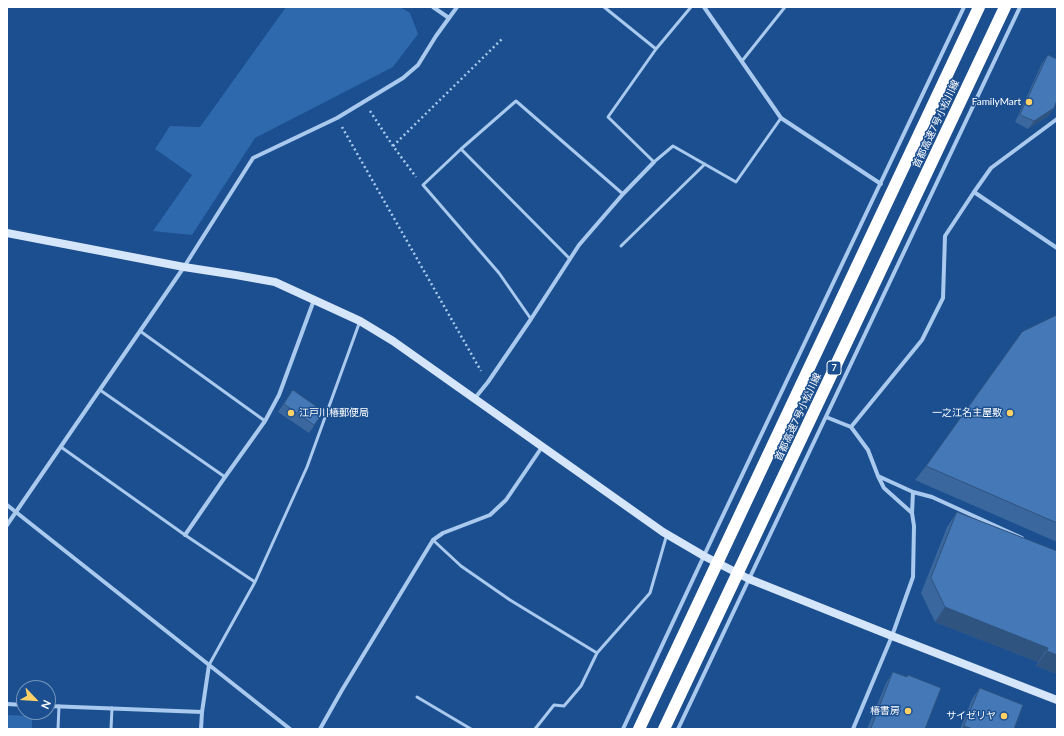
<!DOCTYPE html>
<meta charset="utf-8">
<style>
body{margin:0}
#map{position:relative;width:1064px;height:736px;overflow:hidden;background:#1b4f8f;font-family:Lato,sans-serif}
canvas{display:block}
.frame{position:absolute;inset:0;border:8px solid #fff;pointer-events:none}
.north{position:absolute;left:16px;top:680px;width:40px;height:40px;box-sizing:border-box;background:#1b4f8f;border:1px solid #7695bc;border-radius:50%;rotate:115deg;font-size:11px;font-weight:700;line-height:16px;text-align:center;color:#fff}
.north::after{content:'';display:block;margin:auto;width:14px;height:18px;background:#ffd166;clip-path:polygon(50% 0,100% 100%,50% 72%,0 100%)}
</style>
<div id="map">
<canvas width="1064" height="736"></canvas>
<div class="frame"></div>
<div class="north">N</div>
</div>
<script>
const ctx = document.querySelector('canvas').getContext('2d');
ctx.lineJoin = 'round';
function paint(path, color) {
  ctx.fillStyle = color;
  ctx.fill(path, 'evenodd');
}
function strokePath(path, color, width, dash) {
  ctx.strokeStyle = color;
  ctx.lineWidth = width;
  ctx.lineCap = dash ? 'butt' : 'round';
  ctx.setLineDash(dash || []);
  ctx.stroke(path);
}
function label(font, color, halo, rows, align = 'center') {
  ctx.font = font + ' Lato,"Noto Sans JP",sans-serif';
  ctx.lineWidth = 3;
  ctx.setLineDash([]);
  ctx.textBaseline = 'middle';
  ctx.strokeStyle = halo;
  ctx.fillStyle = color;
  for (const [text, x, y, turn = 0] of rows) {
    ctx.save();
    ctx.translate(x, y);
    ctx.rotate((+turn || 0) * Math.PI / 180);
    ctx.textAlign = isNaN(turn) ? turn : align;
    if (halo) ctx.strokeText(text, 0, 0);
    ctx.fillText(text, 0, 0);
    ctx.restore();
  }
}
paint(new Path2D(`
 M286 7H400L410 13 418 34 393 67 255 138 192 235 153 231 192 175 155 149 170 126 200 127Z
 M7 715 32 716V729H7Z`), '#2e69ad');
strokePath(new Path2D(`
 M370 111 393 146 416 177
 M342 127 481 371
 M393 146 503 38`), '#a9c9ee', 2.5, [2, 3]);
strokePath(new Path2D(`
 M604 7 656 49
 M691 7 656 49 608 117 654 162 673 146 736 182 781 118
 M742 61 785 7
 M461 149 423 185 499 273 531 319
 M621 246 705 164
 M570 259 461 149 516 101 623 194
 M140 331 265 421
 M100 390 225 477
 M61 447 185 535 255 582
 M433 540 461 566 510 600 597 653
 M209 665 255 582 307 467 360 321
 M417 697 471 729
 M58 729 59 706
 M111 729 112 708
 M535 729 554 705 564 706 581 686 597 653 650 593 667 534`), '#a9c9ee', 3);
strokePath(new Path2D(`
 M433 7 449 18
 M704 7 781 118 881 184
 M974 192 1057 248
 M475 398 488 382 531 319 579 245 623 194 654 162
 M826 417 851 427 922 340 943 298 945 236 974 192 991 168 1057 119
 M851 427 868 450 878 476 913 492 932 497 1022 538
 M878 476 884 488 912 513
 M7 505 290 729
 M7 525 184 267 253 158 337 118 403 78 418 65 436 36 457 7
 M185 535 225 477 265 421 279 395 314 300
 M7 704 24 705
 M48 706 202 712
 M201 729 202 712 209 665
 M320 729 342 690 433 540 443 533 490 515 506 500 542 447
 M623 729 716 530 964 7
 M678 729 1020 7
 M853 729 892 636 913 577 914 526 912 513 913 492`), '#a9c9ee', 4);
strokePath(new Path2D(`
 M7 233 184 267 236 275 275 282 360 321 393 341 663 532 704 556 749 579 892 636 1057 700`), '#d6e6fa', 8);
strokePath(new Path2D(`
 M639 729 979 7
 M664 729 1005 7`), '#fff', 12);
paint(new Path2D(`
 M1048 55 1054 108 1048 116 1028 129 1015 122 1042 63Z
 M1057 315V542L915 480 926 466Z
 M293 390 324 412 309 433 278 412Z
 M957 512 1057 551V674L1036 666 1038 662 935 622 921 593 947 527Z
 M893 672 906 677 908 675 925 729H867L886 683Z
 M980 688 1014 729H960L972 699Z`), '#3a679d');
paint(new Path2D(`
 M1054 108 1048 116 1028 129 1034 121Z
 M945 607 1048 648 1038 662 935 622Z
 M1047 651 1057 655V674L1036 666Z
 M964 726 973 729H962Z`), '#305480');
const building = new Path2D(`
 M1048 55 1057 59V100L1054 108 1034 121 1020 115Z
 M1057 315V523L926 466 1022 332Z
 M293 390 324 412 314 425 284 404Z
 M957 512 1057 551V655L1047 651 1048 648 945 607 931 578Z
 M893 672 907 677 908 675 941 688 925 729H871Z
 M980 688 1023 705 1014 729H973L964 726Z`);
paint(building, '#4478b7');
strokePath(building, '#305480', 1);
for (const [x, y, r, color] of [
 [1029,102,4,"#ffd166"],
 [291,413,4,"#ffd166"],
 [1010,413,4,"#ffd166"],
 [908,711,4,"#ffd166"],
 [1004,716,4,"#ffd166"]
]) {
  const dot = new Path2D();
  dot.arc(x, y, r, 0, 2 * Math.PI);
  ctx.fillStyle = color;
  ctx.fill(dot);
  strokePath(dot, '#1b4f8f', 1.5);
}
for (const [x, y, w] of [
 [834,368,14]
]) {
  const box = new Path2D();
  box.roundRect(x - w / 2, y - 7, w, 14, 3);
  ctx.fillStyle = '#1b4f8f';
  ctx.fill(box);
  strokePath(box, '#fff', 1);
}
label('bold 9px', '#fff', null, [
 ["7",834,368]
]);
label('10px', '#fff', '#1b4f8f', [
 ["FamilyMart",1021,102],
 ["江戸川椿郵便局",299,413,"left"],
 ["一之江名主屋敷",1002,413],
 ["椿書房",900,711],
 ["サイゼリヤ",996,716]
], 'right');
label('10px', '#fff', '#1b4f8f', [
 ["首都高速7号小松川線",936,124,-65],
 ["首都高速7号小松川線",798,417,-65]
]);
</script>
